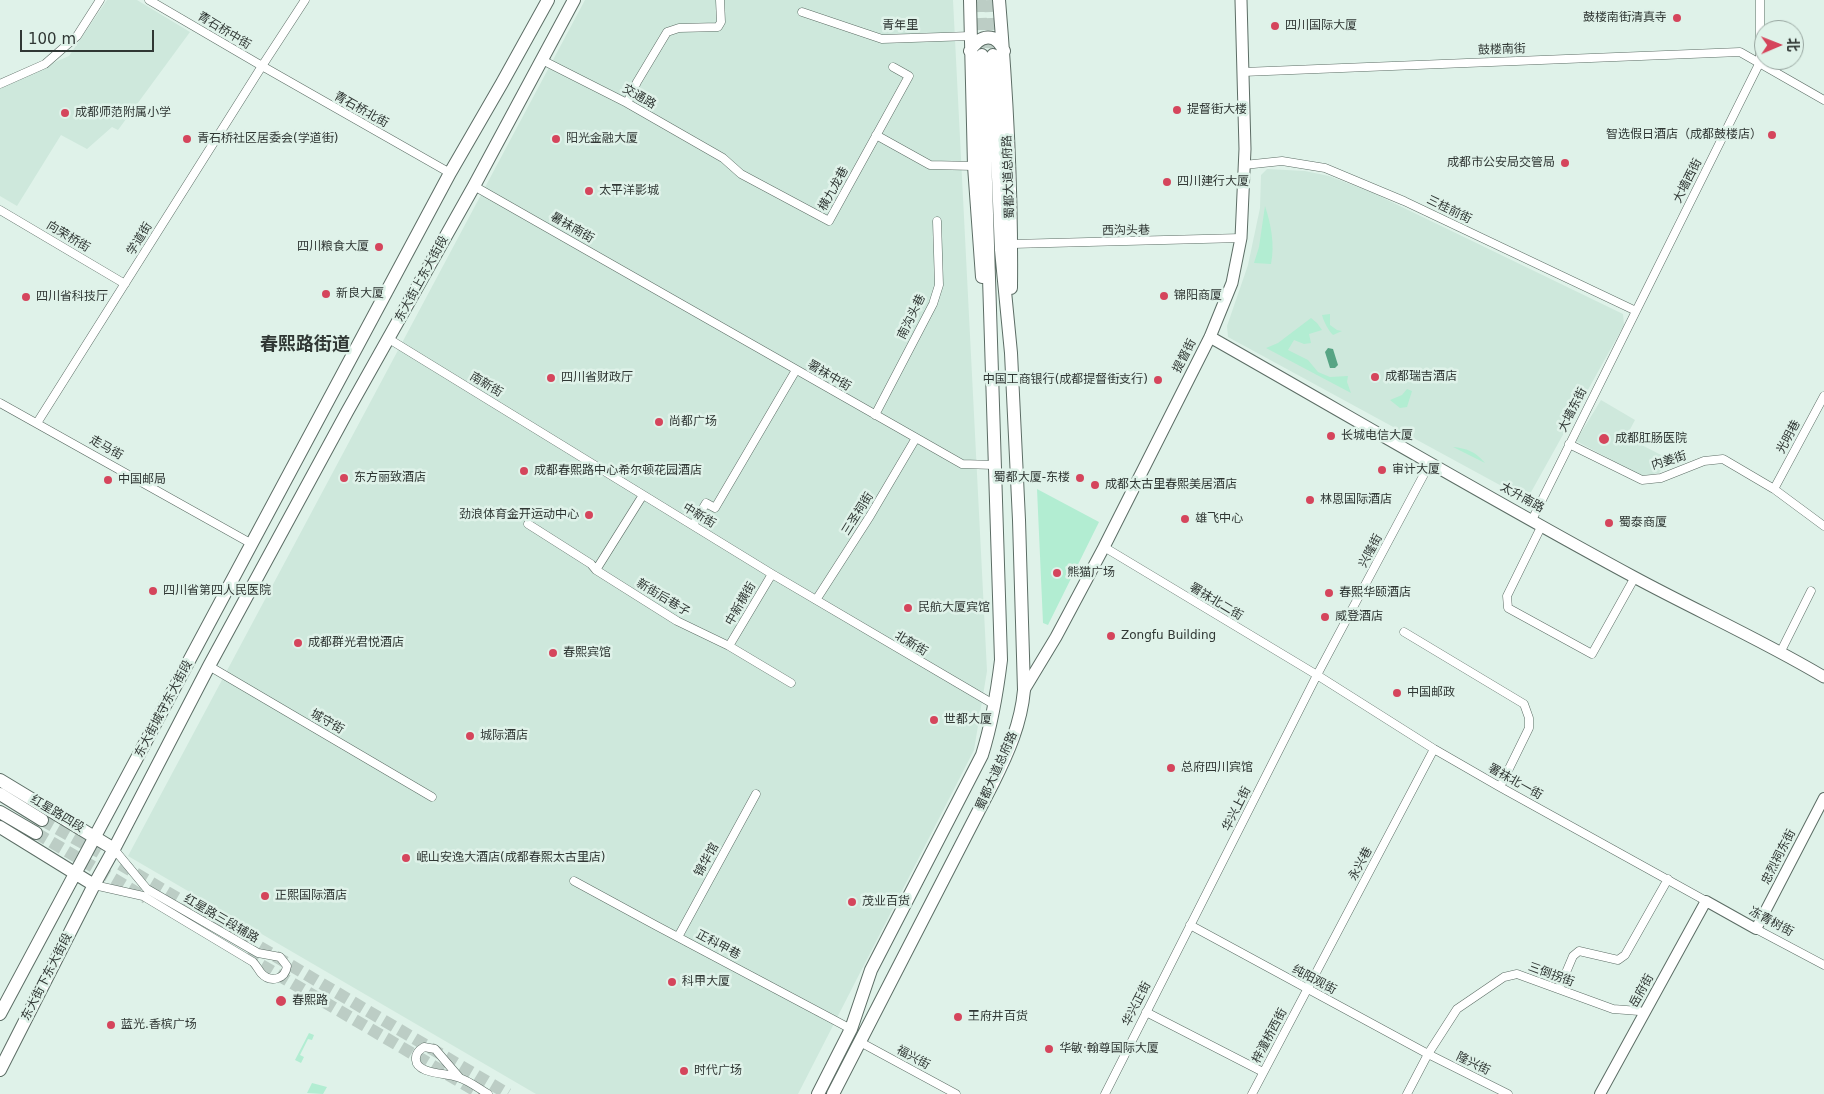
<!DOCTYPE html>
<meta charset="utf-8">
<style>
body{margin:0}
#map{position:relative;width:1824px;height:1094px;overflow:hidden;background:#dff2e9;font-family:"DejaVu Sans","Noto Sans SC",sans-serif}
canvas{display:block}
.north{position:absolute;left:1754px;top:20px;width:50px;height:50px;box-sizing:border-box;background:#dff2e9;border:1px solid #99a7a1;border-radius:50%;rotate:89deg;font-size:14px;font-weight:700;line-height:20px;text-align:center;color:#303734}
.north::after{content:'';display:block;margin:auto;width:18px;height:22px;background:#d5455c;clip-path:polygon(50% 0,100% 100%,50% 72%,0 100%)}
.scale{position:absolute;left:20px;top:30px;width:134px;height:22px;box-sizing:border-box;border:2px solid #303734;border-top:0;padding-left:6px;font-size:15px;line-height:18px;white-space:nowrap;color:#303734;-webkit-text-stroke:4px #dff2e9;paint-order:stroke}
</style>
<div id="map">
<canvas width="1824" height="1094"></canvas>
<div class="north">北</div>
<div class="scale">100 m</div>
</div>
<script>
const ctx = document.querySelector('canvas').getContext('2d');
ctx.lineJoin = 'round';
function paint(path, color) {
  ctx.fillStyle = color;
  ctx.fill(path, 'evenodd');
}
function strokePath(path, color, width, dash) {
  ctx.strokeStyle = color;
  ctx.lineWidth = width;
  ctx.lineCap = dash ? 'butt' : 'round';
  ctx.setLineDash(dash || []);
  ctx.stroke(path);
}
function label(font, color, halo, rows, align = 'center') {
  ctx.font = font + ' "DejaVu Sans","Noto Sans SC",sans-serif';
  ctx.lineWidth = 5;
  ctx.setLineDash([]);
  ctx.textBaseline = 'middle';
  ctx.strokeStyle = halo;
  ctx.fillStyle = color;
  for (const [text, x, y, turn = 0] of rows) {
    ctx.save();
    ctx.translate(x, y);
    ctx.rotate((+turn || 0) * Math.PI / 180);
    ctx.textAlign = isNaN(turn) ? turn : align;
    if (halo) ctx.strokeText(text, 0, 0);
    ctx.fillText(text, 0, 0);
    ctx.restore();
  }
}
paint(new Path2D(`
 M107 0H137L190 32 118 130 112 127 87 149 61 135 17 206 0 196V89L23 76 69 56Z
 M585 0H953L987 671 974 750 798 1094H536L128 856Z
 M1267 169 1305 171 1329 176 1373 193 1623 314 1624 325 1530 494 1520 496 1228 337 1227 326 1248 265 1260 208 1261 175Z
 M1601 400 1635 420 1626 437 1669 459 1659 473 1642 476 1576 441Z`), '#cee8dc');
paint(new Path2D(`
 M1265 206C1271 224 1275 245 1271 264L1254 263 1259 247Z
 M1330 314V325L1337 330 1342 331 1333 335C1328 330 1324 322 1322 315Z
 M1311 318 1317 323 1322 330 1309 334 1311 343 1304 344 1294 340 1288 350 1308 360 1318 372 1330 377 1348 376 1347 382 1351 393 1266 348 1278 343Z
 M1407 389 1412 391 1407 407 1400 408 1390 400 1402 395Z
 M1453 447C1466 448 1476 452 1485 463Z
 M1037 489 1099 522 1048 625 1043 623Z
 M309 1033 314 1035 312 1040 308 1039 300 1055 304 1057 301 1063 295 1060Z
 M312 1083 327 1087 323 1094 307 1093Z`), '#b2edd2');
paint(new Path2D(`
 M1328 348 1333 349 1338 365 1335 368H1330L1325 352Z`), '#57a484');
strokePath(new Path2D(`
 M980 0 982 55
 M990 0 993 55
 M42 820 113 860 508 1094
 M36 833 146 898
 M246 956 481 1094`), '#bccdc5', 12, [12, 6]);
const minor = new Path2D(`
 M149 0 262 66 450 173
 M802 12 882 39 971 36
 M542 60 627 103 723 158 741 174 829 221 909 76 893 67
 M1243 72 1740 52 1824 100
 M0 84 45 64 77 36 100 0
 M627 103 637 82 667 32 679 28 718 27 721 22 720 0
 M876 135 930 165 974 166
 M1244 165 1282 161 1325 168 1404 201 1636 311
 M474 186 962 464 994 465
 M0 210 125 284
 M1012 244 1241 238
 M389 339 772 574 995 705
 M0 403 252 544
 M875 415 933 304 939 285 937 221
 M37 423 262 66 305 0
 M1569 444 1642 480 1661 478 1704 461 1723 459 1774 489 1824 526
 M1774 489 1824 396
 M1532 520 1760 62V0
 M528 524 591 564 596 570 677 621 729 646 791 683
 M693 525 706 503 715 508 796 370
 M1542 525 1507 596 1508 608 1592 654 1635 577
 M1104 547 1317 675 1434 749 1500 787 1706 901
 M596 570 643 495
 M816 600 870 516 916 438
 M1404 632 1524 704 1529 718V728L1500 787
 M729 646 772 574
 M1781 651 1811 591
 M209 666 432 797
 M574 881 655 925 851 1029
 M94 885 143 896 253 962C256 965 258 969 261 973 270 983 285 980 287 966L280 957 258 953 147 889 114 849
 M1190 925 1428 1054 1508 1094
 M1756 929 1824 965
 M678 937 756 794
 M1559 989 1573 956 1579 951 1618 960 1625 955 1668 879
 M1146 1012 1263 1072
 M860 1042 956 1094
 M459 1077 435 1049 424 1047C419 1050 415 1054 416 1060 417 1074 446 1073 457 1077 468 1080 478 1088 488 1094
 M1105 1094 1317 675 1430 463
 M1252 1094 1434 749
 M1407 1094 1428 1054 1457 1009 1504 977 1517 974 1613 1009 1639 1011`);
const tertiary = new Path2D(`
 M1600 1094 1706 901 1756 929 1824 798`);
const secondary = new Path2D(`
 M1210 337C1351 417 1491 500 1634 577 1697 611 1762 640 1824 677
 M1024 690 1056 637 1104 547 1210 337 1232 283 1241 238 1245 149 1241 0`);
const primary = new Path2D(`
 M970 0 974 166 982 277
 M999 0C1007 95 1012 192 1011 288
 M970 51C980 34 996 32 1004 51
 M0 780 114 849
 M0 794 42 820
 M0 812 36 833
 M0 827 94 885
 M0 1014 450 173 502 83 548 0
 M0 1070 94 885 114 849 209 666 347 412 474 186 574 0
 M818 1094 851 1029 871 970 982 755C992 723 997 693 1001 660L982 55
 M833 1094 993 783C1008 753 1021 724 1024 690L1019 520 1011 353 1001 250 993 55`);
strokePath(minor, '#5c6d65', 9);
strokePath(tertiary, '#5c6d65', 12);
strokePath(secondary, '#5c6d65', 13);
strokePath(primary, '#5c6d65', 14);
strokePath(minor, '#fff', 8);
strokePath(tertiary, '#fff', 10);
strokePath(secondary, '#fff', 11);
strokePath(primary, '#fff', 12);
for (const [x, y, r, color] of [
 [1677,18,5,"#d5455c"],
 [1275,26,5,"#d5455c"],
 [1177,110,5,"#d5455c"],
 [65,113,5,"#d5455c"],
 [1772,135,5,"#d5455c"],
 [187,139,5,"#d5455c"],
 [556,139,5,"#d5455c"],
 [1565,163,5,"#d5455c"],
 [1167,182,5,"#d5455c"],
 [589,191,5,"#d5455c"],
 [379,247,5,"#d5455c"],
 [326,294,5,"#d5455c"],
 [1164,296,5,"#d5455c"],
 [26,297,5,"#d5455c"],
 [1375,377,5,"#d5455c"],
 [551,378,5,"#d5455c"],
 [1158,380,5,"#d5455c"],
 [659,422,5,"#d5455c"],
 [1331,436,5,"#d5455c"],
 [1604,439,6,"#d5455c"],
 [1382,470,5,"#d5455c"],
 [524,471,5,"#d5455c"],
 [344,478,5,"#d5455c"],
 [1080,478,5,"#d5455c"],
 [108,480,5,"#d5455c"],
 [1095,485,5,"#d5455c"],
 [1310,500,5,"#d5455c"],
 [589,515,5,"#d5455c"],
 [1185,519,5,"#d5455c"],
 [1609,523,5,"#d5455c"],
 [1057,573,5,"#d5455c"],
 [153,591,5,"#d5455c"],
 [1329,593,5,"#d5455c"],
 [908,608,5,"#d5455c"],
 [1325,617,5,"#d5455c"],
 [1111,636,5,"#d5455c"],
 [298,643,5,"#d5455c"],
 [553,653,5,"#d5455c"],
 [1397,693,5,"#d5455c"],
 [934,720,5,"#d5455c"],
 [470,736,5,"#d5455c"],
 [1171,768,5,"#d5455c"],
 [406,858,5,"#d5455c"],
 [265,896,5,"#d5455c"],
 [852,902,5,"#d5455c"],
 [672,982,5,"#d5455c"],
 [281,1001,6,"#d5455c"],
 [958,1017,5,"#d5455c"],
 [111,1025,5,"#d5455c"],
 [1049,1049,5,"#d5455c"],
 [684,1071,5,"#d5455c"]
]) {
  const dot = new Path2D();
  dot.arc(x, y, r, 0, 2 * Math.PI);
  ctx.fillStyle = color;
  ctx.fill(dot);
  strokePath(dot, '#dff2e9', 2);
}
label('12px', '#303734', '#dff2e9', [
 ["鼓楼南街清真寺",1667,18,"right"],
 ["四川国际大厦",1285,26],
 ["提督街大楼",1187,110],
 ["成都师范附属小学",75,113],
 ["智选假日酒店（成都鼓楼店）",1762,135,"right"],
 ["青石桥社区居委会(学道街)",197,139],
 ["阳光金融大厦",566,139],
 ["成都市公安局交管局",1555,163,"right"],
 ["四川建行大厦",1177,182],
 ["太平洋影城",599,191],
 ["四川粮食大厦",369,247,"right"],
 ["新良大厦",336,294],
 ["锦阳商厦",1174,296],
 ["四川省科技厅",36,297],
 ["成都瑞吉酒店",1385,377],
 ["四川省财政厅",561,378],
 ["中国工商银行(成都提督街支行)",1148,380,"right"],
 ["尚都广场",669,422],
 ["长城电信大厦",1341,436],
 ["成都肛肠医院",1615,439],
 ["审计大厦",1392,470],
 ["成都春熙路中心希尔顿花园酒店",534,471],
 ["东方丽致酒店",354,478],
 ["蜀都大厦-东楼",1070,478,"right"],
 ["中国邮局",118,480],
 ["成都太古里春熙美居酒店",1105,485],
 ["林恩国际酒店",1320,500],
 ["劲浪体育金开运动中心",579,515,"right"],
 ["雄飞中心",1195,519],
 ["蜀泰商厦",1619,523],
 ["熊猫广场",1067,573],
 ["四川省第四人民医院",163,591],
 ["春熙华颐酒店",1339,593],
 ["民航大厦宾馆",918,608],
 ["威登酒店",1335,617],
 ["Zongfu Building",1121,636],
 ["成都群光君悦酒店",308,643],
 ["春熙宾馆",563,653],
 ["中国邮政",1407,693],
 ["世都大厦",944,720],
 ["城际酒店",480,736],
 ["总府四川宾馆",1181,768],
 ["岷山安逸大酒店(成都春熙太古里店)",416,858],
 ["正熙国际酒店",275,896],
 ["茂业百货",862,902],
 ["科甲大厦",682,982],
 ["春熙路",292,1001],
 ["王府井百货",968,1017],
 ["蓝光.香槟广场",121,1025],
 ["华敏·翰尊国际大厦",1059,1049],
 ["时代广场",694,1071]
], 'left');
label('12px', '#303734', '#dff2e9', [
 ["青年里",900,26],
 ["青石桥中街",224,31,31],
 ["鼓楼南街",1502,50,-2],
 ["交通路",639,97,30],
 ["青石桥北街",361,110,29],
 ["蜀都大道总府路",1009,177,-92],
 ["大墙西街",1688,181,-63],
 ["横九龙巷",834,189,-61],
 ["三桂前街",1449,210,26],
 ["暑袜南街",572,228,30],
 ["西沟头巷",1126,231,-1],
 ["向荣桥街",68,237,31],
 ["学道街",140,239,-58],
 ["东大街上东大街段",422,279,-61],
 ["南沟头巷",912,317,-64],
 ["提督街",1185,356,-63],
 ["署袜中街",829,376,30],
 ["南新街",486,385,31],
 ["大墙东街",1573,410,-63],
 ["光明巷",1789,437,-62],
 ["走马街",106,448,29],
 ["内姜街",1669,461,-17],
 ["太升南路",1522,498,29],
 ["三圣祠街",858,514,-58],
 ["中新街",699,516,31],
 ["兴隆街",1371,551,-62],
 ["新街后巷子",663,598,31],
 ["署袜北二街",1216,602,31],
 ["中新横街",741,604,-60],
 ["北新街",911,644,31],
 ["东大街城守东大街段",164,709,-62],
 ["城守街",327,722,30],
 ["蜀都大道总府路",997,771,-66],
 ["署袜北一街",1515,782,29],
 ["华兴上街",1237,809,-63],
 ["红星路四段",57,814,31],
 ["忠烈祠东街",1779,857,-63],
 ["锦华馆",707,860,-61],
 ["永兴巷",1361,864,-62],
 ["红星路三段辅路",221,919,30],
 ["冻青树街",1771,922,28],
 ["正科甲巷",718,945,28],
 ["三倒拐街",1551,975,20],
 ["东大街下东大街段",47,977,-63],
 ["纯阳观街",1314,980,28],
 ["岳府街",1642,991,-61],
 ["华兴正街",1137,1004,-63],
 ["梓潼桥西街",1270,1036,-62],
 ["福兴街",913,1058,28],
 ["隆兴街",1473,1064,26]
]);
label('bold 18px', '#303734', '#dff2e9', [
 ["春熙路街道",305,345]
]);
</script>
